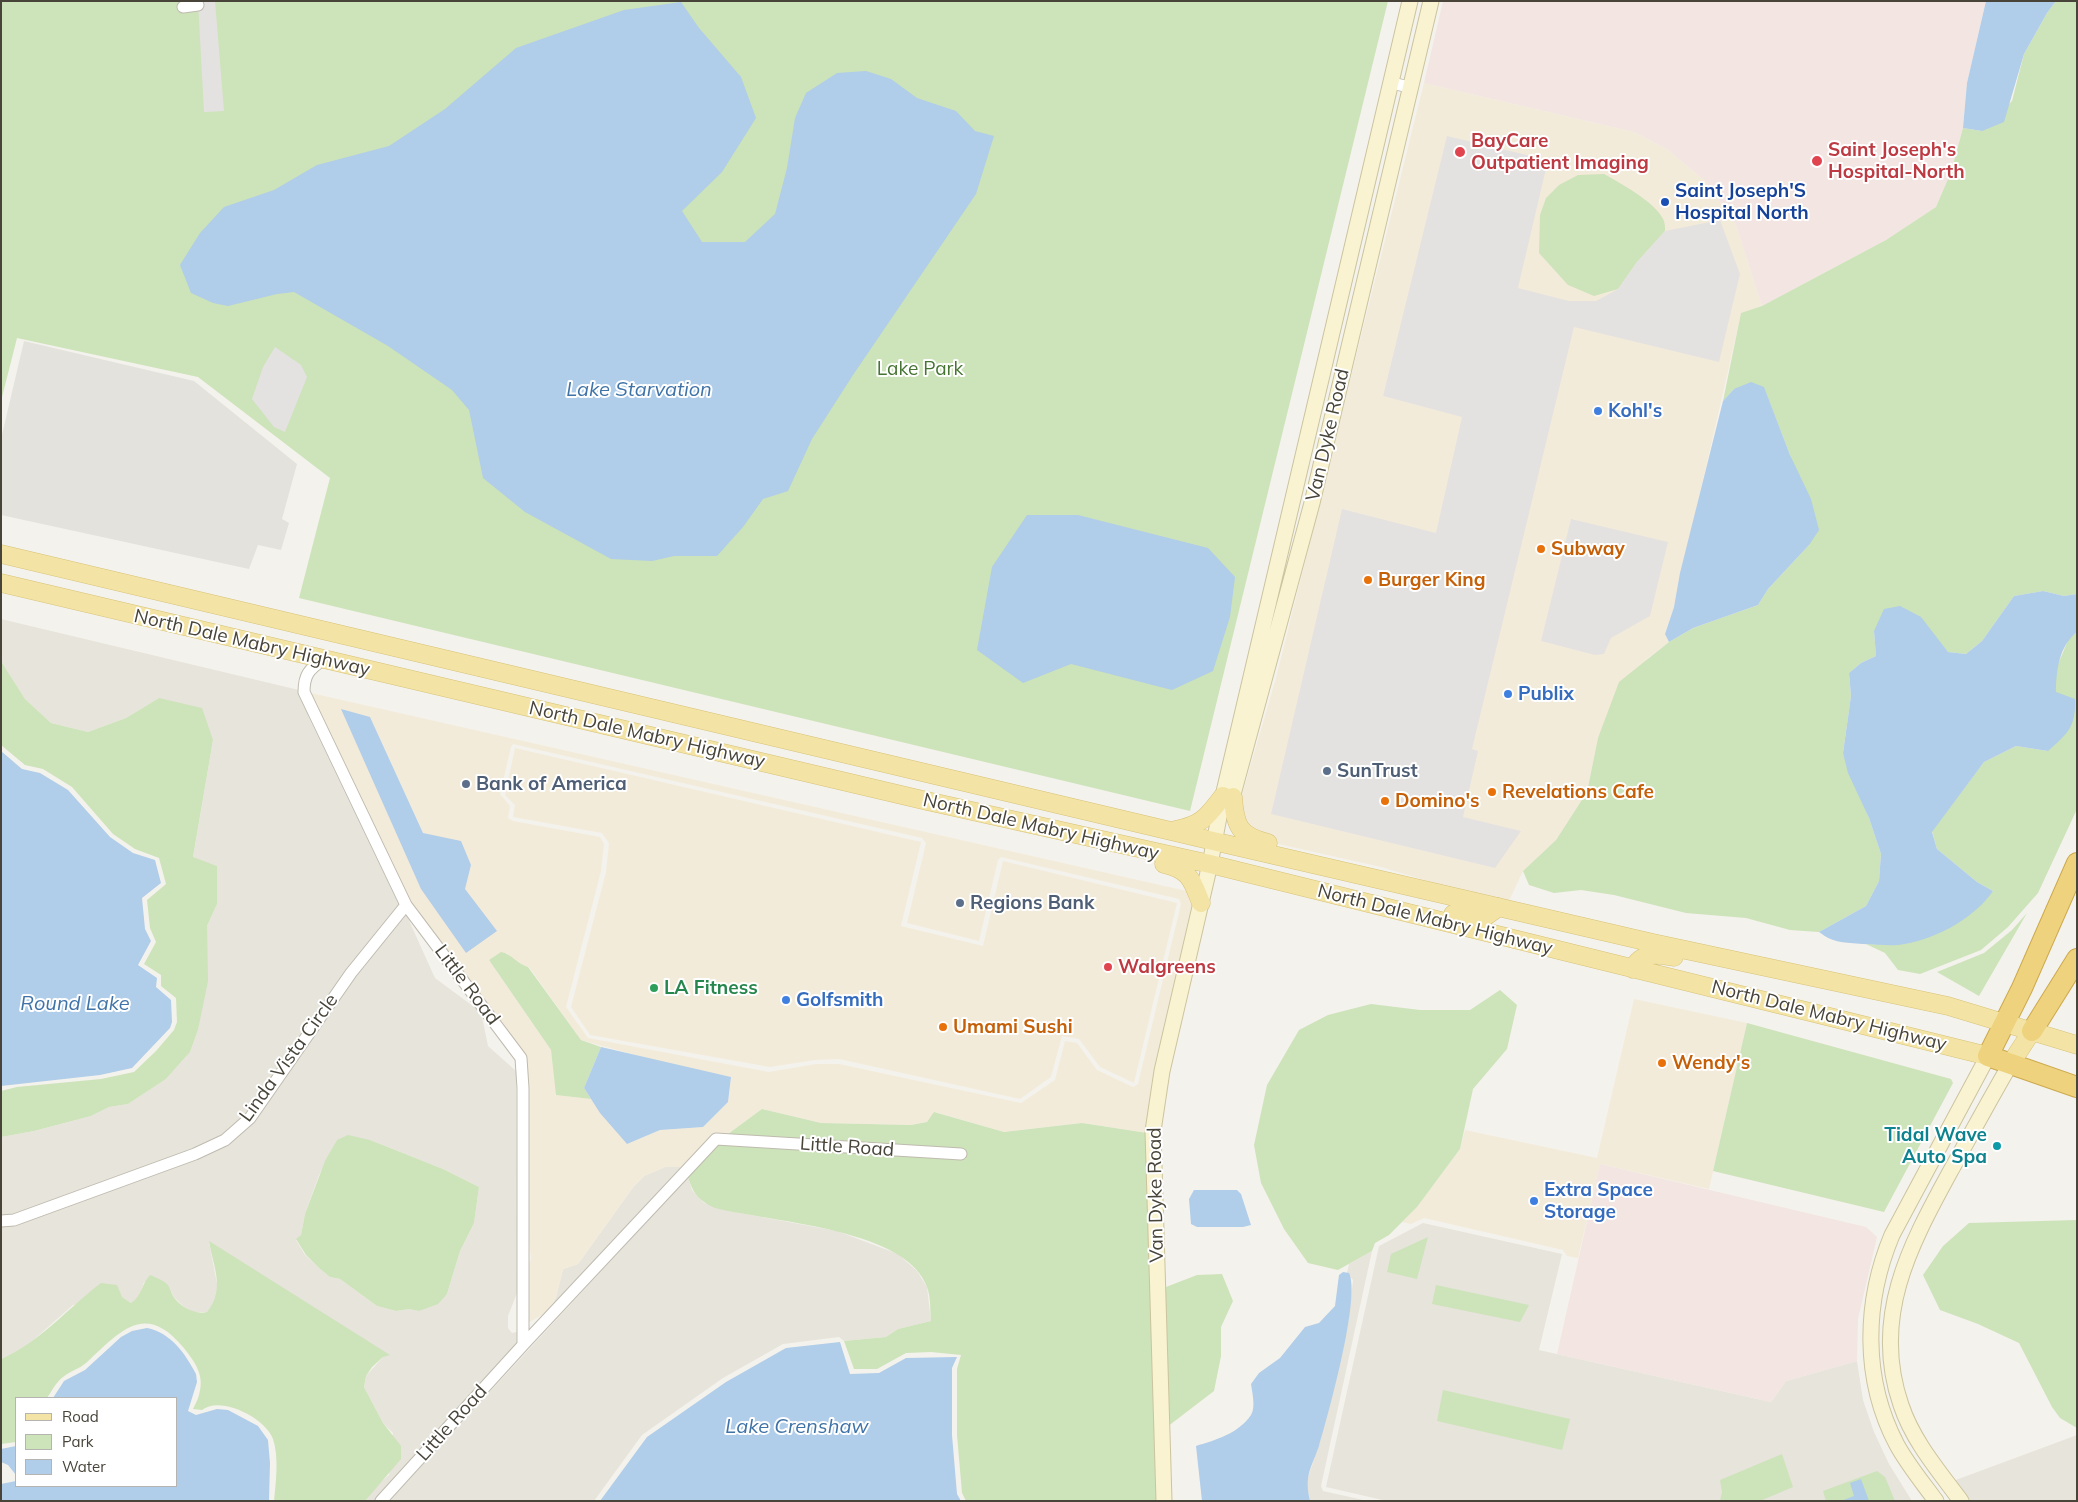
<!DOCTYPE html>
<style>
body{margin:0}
#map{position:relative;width:2078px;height:1502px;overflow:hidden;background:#f4f2ec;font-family:Mulish,sans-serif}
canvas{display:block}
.frame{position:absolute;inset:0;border:2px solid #48443a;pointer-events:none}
.legend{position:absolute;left:15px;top:1397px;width:162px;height:90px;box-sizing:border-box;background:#fff;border:1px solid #b6b4b0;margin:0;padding:6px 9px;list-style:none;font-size:15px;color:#48443a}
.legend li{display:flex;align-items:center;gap:10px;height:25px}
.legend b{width:25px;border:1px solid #b6b4b0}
</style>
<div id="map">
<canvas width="2078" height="1502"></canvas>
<div class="frame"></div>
<ul class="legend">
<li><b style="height:6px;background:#f3e4a6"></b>Road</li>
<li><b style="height:14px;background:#cde3ba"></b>Park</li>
<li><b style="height:14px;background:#b0cde9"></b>Water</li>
</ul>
</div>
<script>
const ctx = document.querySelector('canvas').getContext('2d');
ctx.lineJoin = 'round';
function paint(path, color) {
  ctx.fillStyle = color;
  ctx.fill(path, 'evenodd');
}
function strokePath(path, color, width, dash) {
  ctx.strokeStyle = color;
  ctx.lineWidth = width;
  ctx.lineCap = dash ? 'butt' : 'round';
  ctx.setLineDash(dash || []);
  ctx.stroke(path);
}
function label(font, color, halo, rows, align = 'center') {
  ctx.font = font + ' Mulish,sans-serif';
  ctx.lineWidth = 4;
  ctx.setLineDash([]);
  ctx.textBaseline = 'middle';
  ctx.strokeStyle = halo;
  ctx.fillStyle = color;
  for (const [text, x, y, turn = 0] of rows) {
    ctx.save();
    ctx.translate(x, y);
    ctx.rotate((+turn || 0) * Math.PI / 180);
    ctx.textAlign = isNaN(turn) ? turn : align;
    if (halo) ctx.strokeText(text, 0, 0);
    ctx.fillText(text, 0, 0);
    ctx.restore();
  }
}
paint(new Path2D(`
 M1 619 299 690 309 718 399 905 346 971 246 1114 221 1136 193 1149 12 1215 1 1216V1137L34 1131 91 1116 109 1107 128 1104 166 1079 190 1052 198 1030 202 1006 207 926 217 904V866L193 858 213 740 159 698 126 718 88 732 51 723 25 699 1 661Z
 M406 914 435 978 481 1012 488 1046 516 1071 517 1293 508 1316V1328L512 1333 517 1332V1343L374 1501H365L375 1487 389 1475 393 1433 383 1423 364 1387 366 1376 383 1357 209 1242 218 1289 215 1302 207 1312H193L183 1306 174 1297 169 1287 144 1282 139 1298 131 1303 122 1297 73 1305 23 1349 1 1359V1226L229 1144 255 1120 355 976ZM337 1140H370L443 1169 479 1187 474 1223 460 1251 447 1294 419 1311 409 1309 396 1311 377 1306 340 1279 330 1277 319 1268 305 1255 296 1240 301 1235 305 1214 319 1175Z
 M665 1167H681L551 1307 556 1297 563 1269 578 1264 634 1186 644 1176Z
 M688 1177 692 1190 704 1203 724 1210 837 1231 898 1254 917 1271 927 1287 931 1321 898 1329 886 1337 844 1341 839 1337 783 1344 723 1378 642 1435 594 1501H389Z
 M1423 1223 1562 1254 1539 1350 1771 1402 1786 1381 1857 1361 1863 1400 1874 1432 1889 1464 1912 1501H1387L1326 1487 1379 1246Z
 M1372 1251 1321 1486 1323 1491 1368 1501H1310L1306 1483 1319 1445 1348 1324 1353 1280 1347 1273 1349 1264Z
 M2077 1435V1501H1967L1953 1481Z`), '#e7e4db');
paint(new Path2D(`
 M1424 83 1634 132 1667 149 1705 181 1736 225 1762 306 1741 314 1674 607 1665 633 1669 642 1647 659 1598 738 1587 792 1556 840 1523 871 1507 905 1381 867 1265 841 1247 829 1239 805 1276 678Z
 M311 693 1191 892 1195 903 1147 1133 1082 1123 1004 1132 935 1112 927 1122 911 1125 821 1123 762 1109 728 1134 712 1135 681 1167H665L644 1176 634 1186 578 1264 563 1269 556 1297 551 1307 545 1313 528 1323V1266L531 1259 528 1226 527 1058 503 1023 411 902ZM370 717 423 833 471 865 465 889 466 953ZM513 744 922 838 926 843 907 923 979 941 998 860 1001 857 1179 899 1181 904 1138 1084 1133 1087 1097 1070 1077 1043 1065 1041 1055 1080 1021 1103 839 1064H816L769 1072 588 1038 566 1007 601 871 604 844 600 837 513 821 508 818 510 806 500 794 511 747ZM507 953 519 965 529 967 581 1040 668 1064 731 1077 728 1102 703 1127 660 1130 627 1144 591 1099 557 1095 551 1050 489 960Z
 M515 748 921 842 901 926 983 946 1003 861 1177 903 1134 1083 1100 1067 1079 1039 1062 1036 1051 1077 1020 1099 839 1059 815 1060 770 1067 590 1035 571 1007 606 872 609 843 602 833 513 817 515 805 505 795Z
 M1634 999 1747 1023 1709 1189 1600 1164 1578 1258 1567 1256 1563 1250 1424 1218 1411 1224 1402 1222 1417 1207 1460 1149 1465 1130 1597 1158Z`), '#f3ebda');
paint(new Path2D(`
 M24 341 194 381 297 464 282 519 289 523 281 550 258 545 249 569 1 515V439Z`), '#e4e2dd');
paint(new Path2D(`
 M1443 1H1986L1967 83 1963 128 1951 172 1936 207 1886 240 1762 306 1736 225 1705 181 1667 149 1634 132 1424 83Z
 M1600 1164 1866 1227 1877 1237 1858 1319 1857 1361 1786 1381 1771 1402 1557 1354Z`), '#f3e5e1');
paint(new Path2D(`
 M1 1H1388L1190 811 299 598 330 478 198 377 17 338 1 401Z
 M2056 1H2077V594L2064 596 2043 591 2014 596 1982 641 1966 654 1948 652 1935 638 1874 631 1876 656 1861 663 1849 673 1851 696 1843 753 1869 818 1881 854 1879 881 1866 906 1819 932 1790 930 1746 918 1686 913 1614 895 1581 890 1554 893 1529 885 1523 871 1556 840 1587 792 1598 738 1619 682 1669 642 1693 628 1758 605 1768 589 1809 545 1790 455 1764 388 1734 389 1723 401 1741 313 1762 306 1886 240 1936 207 1951 172 1963 128 1982 131 2012 101 2024 54 2047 13Z
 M1604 174C1620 183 1655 202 1663 219 1665 222 1665 227 1665 231L1637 262 1618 289 1594 296 1568 285 1539 253 1540 215 1546 198 1559 185 1578 175Z
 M2077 632V809L2038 893 2008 927 1981 950 1920 974 1898 970 1885 953 1866 944 1896 945 1993 891 1977 882 1937 849 1932 831 1984 762 2016 746 2048 751 2056 693V669L2069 638Z
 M1 661 25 699 51 723 88 732 126 718 159 698 202 708 213 740 193 857 217 866V904L207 926 208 981 198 1030 190 1052 166 1079 128 1104 109 1107 91 1116 34 1131 1 1137V1091L17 1087 101 1079 134 1072 156 1051 174 1030 177 1022 176 998 161 986V975L144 964 156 942 150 928 147 900 166 884 159 858 135 849 113 834 72 787 43 769 25 765 1 745Z
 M2027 913 1979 996 1937 972 1984 953 2012 930Z
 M501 952C512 954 517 964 528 967L581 1040 601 1047 584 1088 591 1099 556 1095 551 1050 489 960Z
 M1500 990 1517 1005 1507 1049 1473 1089 1460 1149 1417 1207 1389 1235 1375 1243 1372 1251 1338 1270 1308 1263 1284 1229 1261 1183 1254 1145 1267 1085 1299 1030 1328 1015 1371 1004 1420 1010H1470Z
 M1747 1023 1951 1079 1953 1083 1884 1212 1713 1171Z
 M762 1109 821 1123 911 1125 927 1122 934 1112 1004 1132 1082 1123 1147 1133 1158 1501H966L962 1493 957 1435V1369L961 1355 931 1352 906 1353 877 1369H854L844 1341 886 1337 898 1329 931 1321C930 1311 931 1297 927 1287 909 1235 798 1224 751 1215 737 1212 715 1211 704 1202 695 1196 691 1187 688 1177L719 1144 966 1159V1150L728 1134Z
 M348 1135 370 1140 443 1169 479 1187 474 1223 460 1251 447 1294 438 1304 419 1311 409 1309 396 1311 377 1306 340 1279 330 1277 319 1268 306 1255 296 1239 301 1235 305 1214 325 1161 337 1140Z
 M2077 1220V1428L2060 1418 2052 1407 2019 1343 1978 1324 1940 1310 1923 1275 1943 1246 1969 1223Z
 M1428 1237 1417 1279 1387 1272 1391 1254Z
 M209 1241 390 1355 383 1357 372 1367 366 1376 364 1387 383 1423 401 1446V1459L365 1501H274C276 1482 279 1457 273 1439 266 1418 220 1395 202 1410L193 1409C195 1404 198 1400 199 1395 205 1375 195 1362 183 1347 144 1300 119 1333 86 1363 79 1369 70 1371 63 1377 56 1382 52 1391 47 1398H16V1442L1 1444V1359C39 1343 68 1308 101 1283L117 1285 122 1297 131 1303C142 1296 141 1285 150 1275 157 1278 163 1280 168 1285 170 1288 171 1292 173 1296 180 1307 195 1315 207 1312 226 1289 213 1267 209 1241Z
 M1222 1274 1233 1301 1221 1327V1356L1214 1391 1167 1427 1163 1290 1166 1287 1197 1275Z
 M1436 1285 1529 1305 1520 1322 1432 1304Z
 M1443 1390 1570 1419 1562 1450 1437 1421Z
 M1782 1454 1793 1487 1760 1501H1720L1722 1492 1720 1480Z
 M1877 1471 1885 1477 1895 1501H1826L1823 1491Z`), '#cde3ba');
paint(new Path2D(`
 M198 1H215L224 111 204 112Z
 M1447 136 1548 160 1518 288 1569 301H1596L1618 289 1637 262 1665 231 1720 220 1740 274 1719 362 1574 327 1472 749 1478 751 1463 817 1521 831 1495 868 1271 814 1342 509 1436 533 1462 417 1383 396Z
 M275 347 301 365 307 377 285 432 274 427 252 399 263 367Z
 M1571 519 1668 542 1650 616 1611 638 1604 654 1595 655 1541 641Z`), '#e4e2e0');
paint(new Path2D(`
 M1986 1H2056L2047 13 2024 54 2004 122 1982 131 1963 128 1967 83Z
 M681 2 699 28 741 77 756 118 722 172 682 211 702 242H745L775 214 787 168 795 118 806 93 837 73 866 71 891 79 917 98 956 111 975 131 994 136 976 194 853 375 812 439 788 491 763 499 743 527 717 556H674L652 561 611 559 525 512 483 478 469 410 452 390 388 346 294 292 277 294 228 306 213 303 191 293 180 265 200 233 224 207 274 190 317 165 389 146 445 109 516 48 624 10Z
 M1751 382 1764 387 1790 455 1811 499 1819 530 1809 545 1768 589 1758 605 1693 628 1669 642 1665 634 1674 607 1680 573 1723 401 1734 389Z
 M1027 515H1078L1208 548 1235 577 1230 617 1213 671 1172 690 1071 664 1023 683 977 650 992 567Z
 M2043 591 2064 596 2077 594V632C2059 646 2056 671 2056 692L2075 699C2076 727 2068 733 2048 751L2016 746 1984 762 1932 832 1937 849 1977 882 1993 891C1973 920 1932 941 1898 945 1887 946 1874 944 1863 944 1844 942 1835 944 1819 932L1866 906 1879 881 1881 854 1869 818 1848 773 1843 753 1851 696 1849 673 1861 663 1876 656 1874 631 1884 609 1900 606 1921 617 1948 652 1966 654 1982 641 2014 596Z
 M341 709 370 717 423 833 461 841 471 865 465 889 497 931 466 953 421 889Z
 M1 751 22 769 40 773 68 790 110 837 133 853 155 860 161 883 142 898 145 929 151 941 138 965 157 978 156 987 171 1000 172 1022 170 1028 132 1068 100 1075 1 1086Z
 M601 1047 731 1077 728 1102 703 1127 660 1130 627 1144 600 1113 584 1088Z
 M1194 1190H1237L1241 1194 1251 1225 1243 1227H1197L1191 1224 1189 1199Z
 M1343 1272 1349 1273C1361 1297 1328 1415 1319 1446 1311 1469 1304 1475 1310 1501H1202L1196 1446C1216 1440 1239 1433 1251 1415 1256 1407 1252 1392 1251 1384L1259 1373 1280 1358 1305 1327 1319 1323 1335 1306 1339 1275Z
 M147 1328C171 1333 185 1353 196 1374L197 1382 188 1411 196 1415 217 1409 228 1410 258 1426 268 1440 270 1463 269 1501H1V1484L16 1481V1486H176V1398H53L64 1381 85 1370 121 1337 132 1331Z
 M840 1342 850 1374 879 1373 906 1358 957 1357 952 1368V1435L957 1494 961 1501H600L647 1437 726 1382 786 1348Z
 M16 1446V1475L8 1465 1 1462V1449Z
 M1861 1479 1869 1501H1841L1854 1496 1850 1483Z`), '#b0cde9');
const street = new Path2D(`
 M183 7 198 5
 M1391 83 1410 87
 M323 660C309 669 304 675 304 692L406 905 521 1058 523 1088V1345L381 1501
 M1 1221 14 1220 195 1154 225 1140 250 1118 351 973 406 905
 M523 1345 716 1139 961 1154`);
const secondary = new Path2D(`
 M1229 809 1312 503 1431 1
 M1164 1501 1153 1131 1162 1071 1210 864 1223 796 1410 1
 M1936 1501C1923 1483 1908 1465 1897 1445 1862 1379 1864 1302 1892 1235L1988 1056
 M1961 1501C1938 1470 1913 1441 1901 1405 1871 1318 1909 1247 1950 1172 1970 1136 1990 1099 2011 1063`);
const primary = new Path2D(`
 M1 554 1213 841 1653 943 1948 1006 2077 1045
 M1 583 927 801 1210 864 1988 1056
 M1233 797C1235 826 1239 836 1268 843
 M1175 830C1202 825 1207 817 1223 796
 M1164 864C1190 870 1192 880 1201 903
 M1453 914 1482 919 1499 907
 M1633 969C1641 951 1658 954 1674 957
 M2011 1063 2032 1031`);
const highway = new Path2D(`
 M2077 863 2022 988 1988 1056 2077 1087
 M2032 1031 2077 959`);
strokePath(street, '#bfbbaf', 13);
strokePath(secondary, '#cbc49f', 17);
strokePath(primary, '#d7c277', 19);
strokePath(highway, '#cda94d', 22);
strokePath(street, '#fff', 11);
strokePath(secondary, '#f9f3d1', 15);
strokePath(primary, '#f3e4a6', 18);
strokePath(highway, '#eed27d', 20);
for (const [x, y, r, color] of [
 [1460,152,6,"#e0444e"],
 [1817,161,6,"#e0444e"],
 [1665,202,5,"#1a4fb4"],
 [1598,411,5,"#3f7fe0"],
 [1541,549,5,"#e8710a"],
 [1368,580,5,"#e8710a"],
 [1508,694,5,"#3f7fe0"],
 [1327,771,5,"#5c6f8a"],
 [466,784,5,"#5c6f8a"],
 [1492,792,5,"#e8710a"],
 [1385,801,5,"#e8710a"],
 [960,903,5,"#5c6f8a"],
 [1108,967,5,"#e0444e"],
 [654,988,5,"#2e9e5b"],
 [786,1000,5,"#3f7fe0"],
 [943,1027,5,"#e8710a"],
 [1662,1063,5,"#e8710a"],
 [1997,1146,5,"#0f9aa8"],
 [1534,1201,5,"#3f7fe0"]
]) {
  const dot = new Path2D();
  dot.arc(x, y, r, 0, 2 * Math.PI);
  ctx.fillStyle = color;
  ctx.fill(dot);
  strokePath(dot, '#fff', 2);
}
label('bold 19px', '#be3a42', '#fff', [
 ["BayCare",1471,141],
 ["Outpatient Imaging",1471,163],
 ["Saint Joseph's",1828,150],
 ["Hospital-North",1828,172],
 ["Walgreens",1118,967]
], 'left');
label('bold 19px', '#164399', '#fff', [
 ["Saint Joseph'S",1675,191],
 ["Hospital North",1675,213]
], 'left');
label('19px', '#467433', '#fff', [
 ["Lake Park",920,369]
]);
label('bold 19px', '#366cbe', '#fff', [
 ["Kohl's",1608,411],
 ["Publix",1518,694],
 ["Golfsmith",796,1000],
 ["Extra Space",1544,1190],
 ["Storage",1544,1212]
], 'left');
label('19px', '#48443a', '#fff', [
 ["Van Dyke Road",1328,435,-77],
 ["North Dale Mabry Highway",252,643,13],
 ["North Dale Mabry Highway",647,735,13],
 ["North Dale Mabry Highway",1041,827,13],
 ["North Dale Mabry Highway",1435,920,14],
 ["Little Road",467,985,53],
 ["North Dale Mabry Highway",1829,1016,14],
 ["Linda Vista Circle",289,1058,-54],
 ["Little Road",847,1147,4],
 ["Van Dyke Road",1156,1195,-91],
 ["Little Road",452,1423,-48]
]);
label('bold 19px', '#c56008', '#fff', [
 ["Subway",1551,549],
 ["Burger King",1378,580],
 ["Revelations Cafe",1502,792],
 ["Domino's",1395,801],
 ["Umami Sushi",953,1027],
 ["Wendy's",1672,1063]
], 'left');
label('bold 19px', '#4e5e75', '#fff', [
 ["SunTrust",1337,771],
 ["Bank of America",476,784],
 ["Regions Bank",970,903]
], 'left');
label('bold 19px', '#27864d', '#fff', [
 ["LA Fitness",664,988]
], 'left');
label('bold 19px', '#0d838f', '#fff', [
 ["Tidal Wave",1987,1135],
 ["Auto Spa",1987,1157]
], 'right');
label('italic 20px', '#3f73a8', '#fff', [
 ["Lake Starvation",639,390],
 ["Round Lake",75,1004],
 ["Lake Crenshaw",797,1427]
]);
</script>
